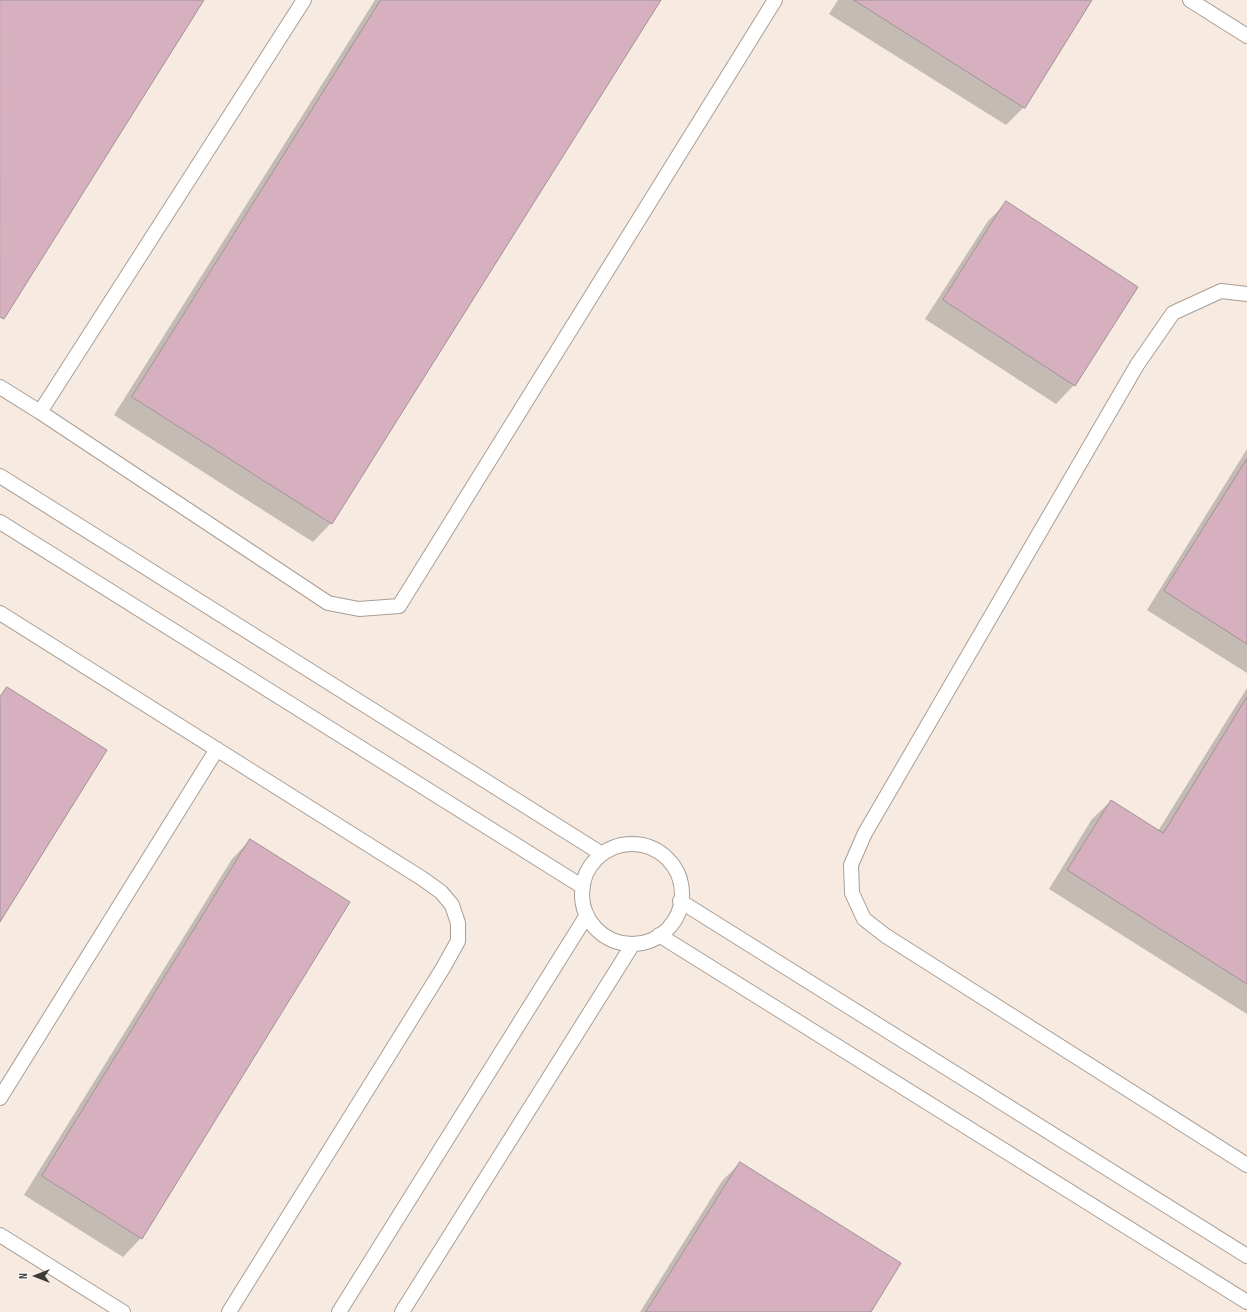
<!DOCTYPE html>
<style>
body{margin:0}
#map{position:relative;width:1247px;height:1312px;overflow:hidden;background:#f6eae1;font-family:"Sofia Sans Condensed",sans-serif}
canvas{display:block}
.north{position:absolute;left:16px;top:1256px;width:40px;height:40px;-webkit-text-stroke:3px #fef9f5;paint-order:stroke;rotate:270deg;font-size:11px;font-weight:700;line-height:16px;text-align:center;color:#3e3a36}
.north::after{content:'';display:block;margin:auto;width:14px;height:18px;background:#3e3a36;clip-path:polygon(50% 0,100% 100%,50% 72%,0 100%)}
</style>
<div id="map">
<canvas width="1247" height="1312"></canvas>
<div class="north">N</div>
</div>
<script>
const ctx = document.querySelector('canvas').getContext('2d');
ctx.lineJoin = 'round';
function paint(path, color) {
  ctx.fillStyle = color;
  ctx.fill(path, 'evenodd');
}
function strokePath(path, color, width, dash) {
  ctx.strokeStyle = color;
  ctx.lineWidth = width;
  ctx.lineCap = dash ? 'butt' : 'round';
  ctx.setLineDash(dash || []);
  ctx.stroke(path);
}
paint(new Path2D(`
 M375 0H660L331 523 313 542 114 415Z
 M838 0H1090L1024 107 1006 125 829 14Z
 M1007 202 1074 385 1056 404 925 319 988 221Z
 M1247 449V673L1147 610Z
 M1247 688V1014L1049 889 1092 819 1111 801 1158 831Z
 M250 840 141 1238 123 1257 24 1195 232 859Z
 M740 1163 870 1312H640L722 1181Z`), '#0003');
const building = new Path2D(`
 M0 0H204L4 319 0 317Z
 M381 0H661L332 524 132 397Z
 M854 0H1092L1025 108Z
 M1006 201 1138 287 1075 386 943 300Z
 M1247 459V644L1164 591Z
 M7 687 107 750 0 922V697Z
 M1247 697V984L1067 870 1111 800 1163 833Z
 M250 839 350 902 142 1239 42 1176Z
 M740 1162 901 1263 871 1312H646Z`);
paint(building, '#d6b0be');
strokePath(building, '#a09297', 1);
const lane = new Path2D(`
 M1190 0 1247 36
 M1247 294 1221 291 1173 313 1137 365 865 833 851 865 852 893 864 919 886 936 1247 1165
 M0 387 40 412 328 603 359 609 399 606 775 0
 M40 412 304 0
 M0 476 602 854
 M0 522 583 887
 M0 613 423 879 441 892 452 905 458 923V941L443 968 229 1312
 M582 894a50 50 0 1 1 100 0a50 50 0 1 1-100 0Z
 M680 901 1247 1256
 M659 935 1247 1302
 M0 1098 217 749
 M0 1235 123 1312
 M339 1312 587 915
 M402 1312 633 944`);
strokePath(lane, '#a99e95', 16);
strokePath(lane, '#fff', 14);
</script>
